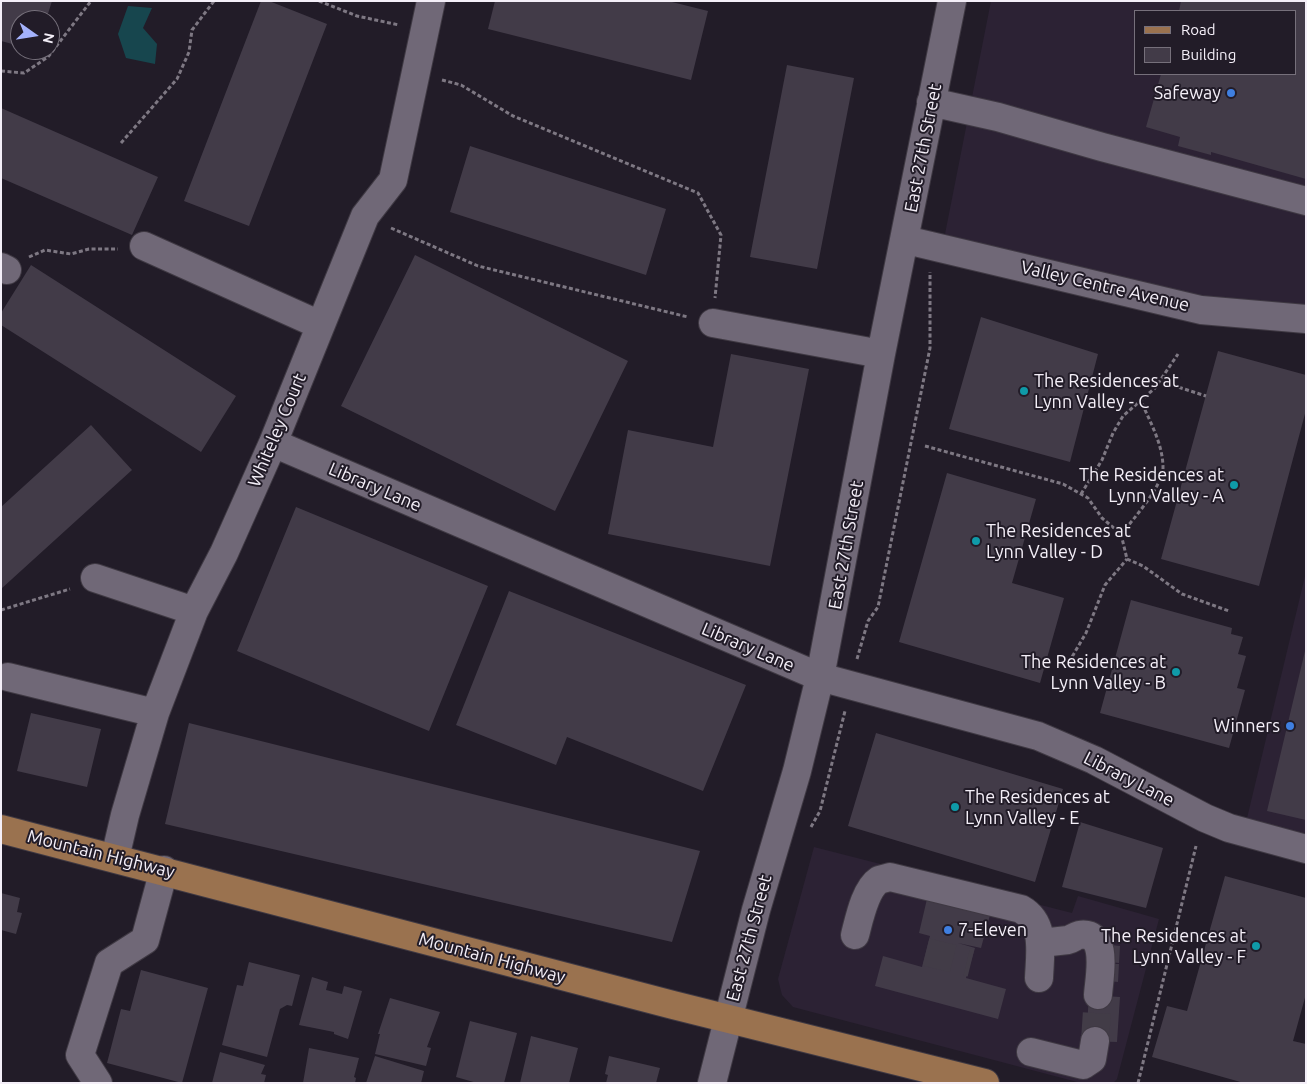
<!DOCTYPE html>
<style>
body{margin:0}
#map{position:relative;width:1307px;height:1084px;overflow:hidden;background:#221c28;font-family:Ubuntu,sans-serif}
canvas{display:block}
.frame{position:absolute;inset:0;border:2px solid #f4eff8;pointer-events:none}
.legend{position:absolute;left:1134px;top:10px;width:162px;height:65px;box-sizing:border-box;background:#221c28;border:1px solid #76707b;margin:0;padding:6px 9px;list-style:none;font-size:15px;color:#f4eff8}
.legend li{display:flex;align-items:center;gap:10px;height:25px}
.legend b{width:25px;border:1px solid #76707b}
.north{position:absolute;left:10px;top:10px;width:50px;height:50px;box-sizing:border-box;background:#221c28;border:1px solid #76707b;border-radius:50%;rotate:103deg;font-size:14px;font-weight:700;line-height:20px;text-align:center;color:#f4eff8}
.north::after{content:'';display:block;margin:auto;width:18px;height:22px;background:#a4b2fc;clip-path:polygon(50% 0,100% 100%,50% 72%,0 100%)}
</style>
<div id="map">
<canvas width="1307" height="1084"></canvas>
<div class="frame"></div>
<ul class="legend">
<li><b style="height:6px;background:#9a724f"></b>Road</li>
<li><b style="height:14px;background:#423b48"></b>Building</li>
</ul>
<div class="north">N</div>
</div>
<script>
const ctx = document.querySelector('canvas').getContext('2d');
ctx.lineJoin = 'round';
function paint(path, color) {
  ctx.fillStyle = color;
  ctx.fill(path, 'evenodd');
}
function strokePath(path, color, width, dash) {
  ctx.strokeStyle = color;
  ctx.lineWidth = width;
  ctx.lineCap = dash ? 'butt' : 'round';
  ctx.setLineDash(dash || []);
  ctx.stroke(path);
}
function label(font, color, halo, rows, align = 'center') {
  ctx.font = font + ' Ubuntu,sans-serif';
  ctx.lineWidth = 4;
  ctx.setLineDash([]);
  ctx.textBaseline = 'middle';
  ctx.strokeStyle = halo;
  ctx.fillStyle = color;
  for (const [text, x, y, turn = 0] of rows) {
    ctx.save();
    ctx.translate(x, y);
    ctx.rotate((+turn || 0) * Math.PI / 180);
    ctx.textAlign = isNaN(turn) ? turn : align;
    if (halo) ctx.strokeText(text, 0, 0);
    ctx.fillText(text, 0, 0);
    ctx.restore();
  }
}
paint(new Path2D(`
 M991 1H1306V330L945 234ZM1136 11H1296V74H1136Z
 M1306 572V855L1242 839Z
 M814 847 1072 913 1078 896 1159 919 1117 1079 1113 1083H1081L793 1007 782 995 778 979Z`), '#2c2234');
paint(new Path2D(`
 M128 6 152 8 143 28 157 44 155 64 126 58 118 34Z`), '#17464e');
paint(new Path2D(`
 M1 1H52L46 20H20V46L1 41Z
 M261 1H269L327 24 249 226 184 201Z
 M495 1H668L708 11 691 80 488 29Z
 M1181 1H1306V179L1211 152V155L1178 146 1180 137 1146 127 1161 74H1296V11H1179Z
 M787 65 854 78 817 269 750 257Z
 M1 108 158 177 132 235 1 178Z
 M470 146 666 209 646 275 450 212Z
 M415 255 628 361 555 511 341 406Z
 M31 265 236 396 201 452 1 325V313Z
 M981 317 1098 354 1070 462 949 429Z
 M1218 351 1306 375V410L1259 586 1161 559Z
 M731 354 809 369 770 566 608 534 628 430 713 447Z
 M91 425 132 470 1 589V507Z
 M947 473 1036 499 1012 583 1064 598 1040 683 899 642Z
 M296 507 488 586 429 731 237 651Z
 M509 591 746 685 703 791 567 737 556 765 456 725Z
 M1131 600 1232 628 1231 634 1243 637 1238 654 1246 656 1237 688 1245 690 1229 748 1100 713Z
 M1305 651H1306V820L1267 811Z
 M31 713 101 729 87 787 17 771Z
 M189 723 700 851 672 942 165 824Z
 M876 733 1063 789 1035 882 848 826Z
 M1080 822 1163 848 1146 908 1062 887Z
 M1225 876 1306 898V994L1293 1041 1306 1044V1083H1244L1152 1057 1167 1006 1187 1011Z
 M1 893 20 898 17 912 22 913 16 934 1 930Z
 M927 899 990 915 981 948 958 943 975 948 966 978 1006 989 998 1019 875 986 883 956 922 967 930 936 919 933Z
 M1111 945 1120 946 1119 963 1110 962Z
 M249 962 300 975 292 1006 287 1005 280 1009 267 1057 222 1045 237 985 243 986Z
 M1110 964H1119L1118 982 1109 981Z
 M141 970 208 988 182 1083 107 1063 121 1009 130 1011Z
 M312 977 328 982 326 990 342 994 344 986 362 991 348 1039 334 1034V1032L299 1025Z
 M1089 995 1120 997 1117 1042 1086 1041Z
 M390 998 440 1012 427 1047 431 1048 426 1066 375 1054 380 1034H378Z
 M470 1021 517 1033 504 1083H477L456 1077Z
 M531 1036 578 1048 569 1083H520Z
 M309 1048 359 1058 354 1077 356 1078 355 1083H303Z
 M220 1052 265 1065 261 1074 266 1075 264 1083H212Z
 M375 1056 424 1071 421 1083H366Z
 M609 1056 660 1068 656 1083H606L608 1075 605 1074Z`), '#423b48');
strokePath(new Path2D(`
 M926 952 971 963
 M1095 1041 1098 995`), '#423c47', 28, [28, 14]);
const minor = new Path2D(`
 M931 102 998 117 1102 147 1306 201
 M906 240 1201 310 1306 319
 M144 246 320 325
 M1 267 7 270
 M713 323 881 354
 M273 443 820 677 1038 736 1094 760 1205 818 1229 828 1306 849
 M95 578 194 611
 M8 677 155 713
 M115 858 125 815 155 713 194 611 224 553 273 443 365 216 393 180 431 1
 M855 935C859 920 865 889 879 880 882 879 887 878 890 877L1021 909C1046 923 1040 953 1039 978
 M1041 943C1050 942 1059 941 1068 940 1072 939 1075 936 1079 935 1110 930 1099 978 1098 995
 M1031 1052 1083 1065 1092 1059 1095 1041
 M98 1083 80 1055 109 963 145 940 164 870
 M712 1083 756 910 797 771 820 677 881 354 952 1`);
const major = new Path2D(`
 M1 829 673 1005 985 1083`);
strokePath(minor, '#3f3943', 30);
strokePath(major, '#3f3943', 30);
strokePath(new Path2D(`
 M319 1 357 16 399 25
 M1 71 24 73 48 57 91 1
 M442 80 461 85 513 116 698 193 721 235 715 298
 M121 143 177 79 189 52 192 30 214 1
 M391 228 478 266 688 317
 M29 257 45 250 71 254 89 249H118
 M1163 376 1178 387 1206 396
 M925 446 1063 484 1088 498 1102 518 1121 534 1127 559
 M1081 494 1102 460 1113 433 1123 416 1155 388 1178 354
 M1121 534C1133 520 1163 485 1163 468 1163 444 1150 422 1141 401
 M1127 559 1143 566 1182 594 1229 611
 M1 610 70 589
 M857 659 868 621 878 607 930 348V272
 M1069 662 1086 633 1105 585 1127 559
 M811 827 820 811 845 711
 M1138 1083 1196 846`), '#7e7883', 3, [4, 2.5]);
strokePath(minor, '#706877', 28);
strokePath(major, '#9a724f', 28);
for (const [x, y, r, color] of [
 [1231,93,5,"#3f7fe0"],
 [1024,391,5,"#0f9aa8"],
 [1234,485,5,"#0f9aa8"],
 [976,541,5,"#0f9aa8"],
 [1176,672,5,"#0f9aa8"],
 [1290,726,5,"#3f7fe0"],
 [955,807,5,"#0f9aa8"],
 [948,930,5,"#3f7fe0"],
 [1256,946,5,"#0f9aa8"]
]) {
  const dot = new Path2D();
  dot.arc(x, y, r, 0, 2 * Math.PI);
  ctx.fillStyle = color;
  ctx.fill(dot);
  strokePath(dot, '#221c28', 2);
}
label('18px', '#f4eff8', '#221c28', [
 ["Safeway",1221,93],
 ["The Residences at",1034,381,"left"],
 ["Lynn Valley - C",1034,402,"left"],
 ["The Residences at",1224,475],
 ["Lynn Valley - A",1224,496],
 ["The Residences at",986,531,"left"],
 ["Lynn Valley - D",986,552,"left"],
 ["The Residences at",1166,662],
 ["Lynn Valley - B",1166,683],
 ["Winners",1280,726],
 ["The Residences at",965,797,"left"],
 ["Lynn Valley - E",965,818,"left"],
 ["7-Eleven",958,930,"left"],
 ["The Residences at",1246,936],
 ["Lynn Valley - F",1246,957]
], 'right');
label('18px', '#f4eff8', '#221c28', [
 ["East 27th Street",923,148,-79],
 ["Valley Centre Avenue",1105,286,13],
 ["Whiteley Court",277,430,-67],
 ["Library Lane",375,487,23],
 ["East 27th Street",846,545,-80],
 ["Library Lane",748,647,23],
 ["Library Lane",1129,779,27],
 ["Mountain Highway",101,854,14],
 ["East 27th Street",749,938,-75],
 ["Mountain Highway",492,958,15]
]);
</script>
